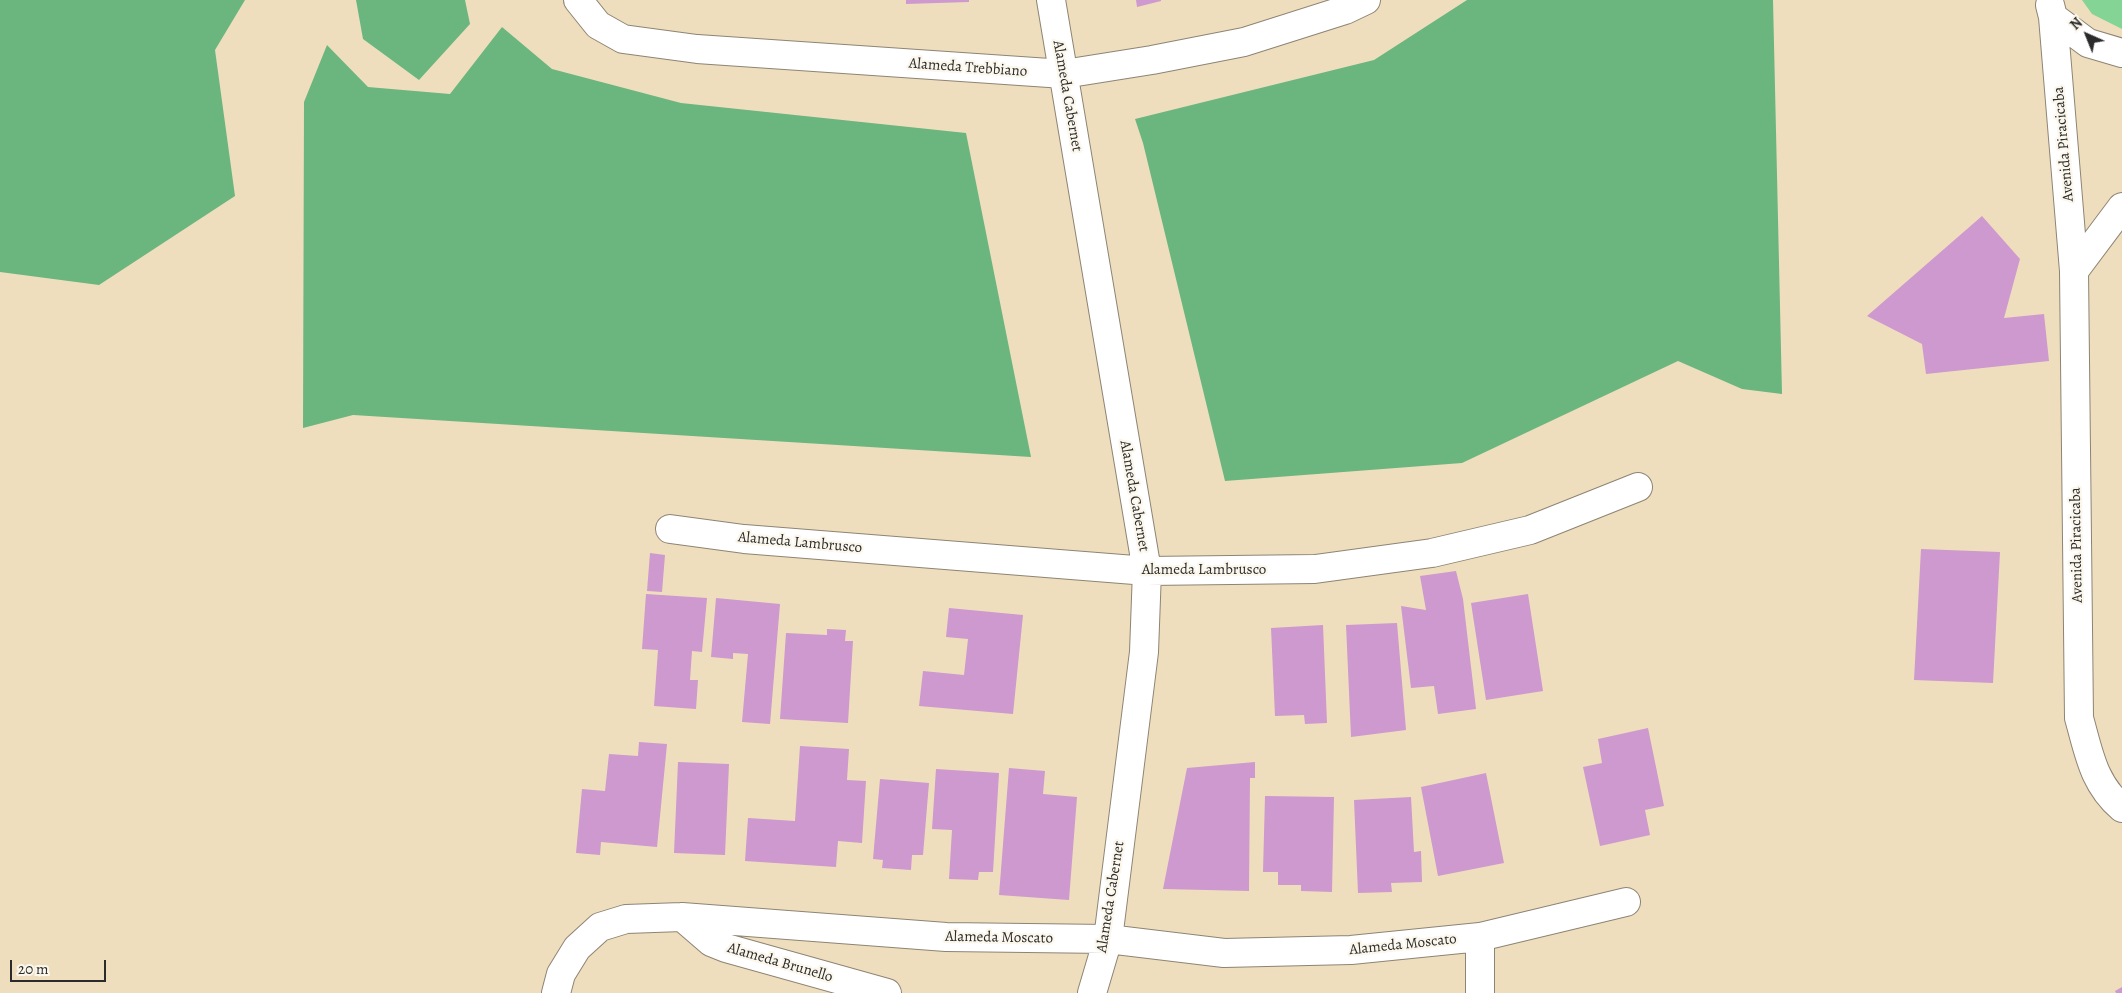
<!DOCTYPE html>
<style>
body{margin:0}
#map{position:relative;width:2122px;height:993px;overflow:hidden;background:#efdebd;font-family:Alegreya,serif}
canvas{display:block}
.north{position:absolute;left:2062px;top:10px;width:50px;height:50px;-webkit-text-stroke:4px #fbf7ec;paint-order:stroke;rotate:316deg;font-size:14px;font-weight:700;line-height:20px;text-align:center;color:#2b2b2b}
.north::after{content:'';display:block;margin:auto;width:18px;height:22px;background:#2b2b2b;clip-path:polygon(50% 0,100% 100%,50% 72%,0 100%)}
.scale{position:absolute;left:10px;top:960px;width:96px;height:22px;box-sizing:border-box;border:2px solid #2b2b2b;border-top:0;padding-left:6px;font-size:15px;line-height:18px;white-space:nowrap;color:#2b2b2b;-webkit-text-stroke:4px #fbf7ec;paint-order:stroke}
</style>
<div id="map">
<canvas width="2122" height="993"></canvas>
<div class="north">N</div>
<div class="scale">20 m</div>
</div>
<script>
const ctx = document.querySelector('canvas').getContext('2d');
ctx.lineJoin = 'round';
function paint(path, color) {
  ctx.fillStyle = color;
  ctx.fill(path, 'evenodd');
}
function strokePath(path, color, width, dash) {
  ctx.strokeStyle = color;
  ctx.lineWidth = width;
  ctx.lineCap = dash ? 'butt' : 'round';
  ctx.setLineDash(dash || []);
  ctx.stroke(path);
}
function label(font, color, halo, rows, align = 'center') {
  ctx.font = font + ' Alegreya,serif';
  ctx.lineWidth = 4.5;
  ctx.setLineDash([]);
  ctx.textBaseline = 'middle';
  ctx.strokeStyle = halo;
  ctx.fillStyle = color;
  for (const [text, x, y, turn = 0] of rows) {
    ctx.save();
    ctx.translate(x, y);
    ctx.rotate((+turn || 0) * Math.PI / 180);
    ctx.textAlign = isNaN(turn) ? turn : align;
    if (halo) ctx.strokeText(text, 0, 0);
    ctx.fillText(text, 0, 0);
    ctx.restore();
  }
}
paint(new Path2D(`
 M2082 0H2122V29L2092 14Z`), '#84d595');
paint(new Path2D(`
 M0 0H245L215 50 235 196 99 285 0 272Z
 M356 0H465L470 24 419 80 363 39Z
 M1467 0H1773L1782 394 1742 389 1678 361 1462 463 1225 481 1143 143 1135 119 1374 60Z
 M502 27 552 69 681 103 966 133 1031 457 353 415 303 428 304 102 327 45 368 87 450 94Z`), '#6bb67e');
paint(new Path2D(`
 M906 0H969V2L906 4Z
 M1136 0H1161V1L1137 7Z
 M1982 216 2020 259 2004 318 2044 314 2049 361 1926 374 1922 344 1867 316Z
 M1921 549 2000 552 1993 683 1914 680Z
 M650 553 665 555 662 592 647 591Z
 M1456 571 1463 599 1476 709 1438 714 1434 686 1411 688 1401 606 1426 610 1420 576Z
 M646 594 707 598 702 652 692 651 690 680H698L696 709 654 706 658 650 642 649Z
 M1528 594 1543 691 1486 700 1471 603Z
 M716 598 780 604 770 724 742 722 748 654 733 653V659L711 657Z
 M949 608 1023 615 1013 714 919 706 923 671 964 675 968 639 946 637Z
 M1397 623 1406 730 1351 737 1346 625Z
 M1323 625 1327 723 1305 724 1304 715 1275 716 1271 628Z
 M827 629 846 630 845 641H853L848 723 780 719 786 633 827 635Z
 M1648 728 1664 806 1645 810 1650 835 1600 846 1583 767 1602 763 1598 739Z
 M639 742 667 744 657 847 601 842 600 855 576 853 582 789 605 791 609 754 638 756Z
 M800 746 849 749 847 780 866 781 862 843 838 841 836 867 745 861 748 818 795 821Z
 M678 762 729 764 725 855 674 853Z
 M1255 762V778H1250L1249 891 1163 889 1187 768Z
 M1009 768 1045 771 1043 794 1077 797 1069 900 999 895Z
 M936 769 999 773 993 872H979L978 880 949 879 952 830 932 829Z
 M1486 773 1504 863 1438 876 1421 787Z
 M880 779 929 783 923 855H912L911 870 882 868 883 860 873 859Z
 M1265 796 1334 797 1332 892 1301 891V885H1278V872H1263Z
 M1411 797 1414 852 1421 851 1422 882 1391 883 1392 892 1358 893 1354 800Z
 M2122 987V993H2116L2115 991Z`), '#cd99ce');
const street = new Path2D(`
 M578 0 598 25 623 39 697 49 1064 74 1152 60 1244 42 1345 10 1366 0
 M1051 0 1147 571 1144 652 1108 939 1092 993
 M2050 5 2053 17 2088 43 2122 53
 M2053 17 2074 271 2079 718C2089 753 2093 783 2122 808
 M2074 271 2122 207
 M670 529 744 539 1147 571 1315 569 1432 553 1530 530 1638 487
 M682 917 711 942 726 948 887 993
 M1480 937V993
 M556 993 561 974 577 948 600 927 626 919 682 917 946 937 1108 939 1224 953 1351 950 1480 937 1626 902`);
strokePath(street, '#8d8474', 30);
strokePath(street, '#fff', 28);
label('15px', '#2b2b2b', '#fbf7ec', [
 ["Alameda Trebbiano",968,68,4],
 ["Alameda Cabernet",1067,96,80],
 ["Avenida Piracicaba",2064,144,-95],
 ["Alameda Cabernet",1134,496,80],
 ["Alameda Lambrusco",800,543,5],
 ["Avenida Piracicaba",2077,545,-91],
 ["Alameda Lambrusco",1204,570],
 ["Alameda Cabernet",1111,897,-81],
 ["Alameda Moscato",999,938,1],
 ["Alameda Moscato",1403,945,-6],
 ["Alameda Brunello",780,963,16]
]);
</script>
